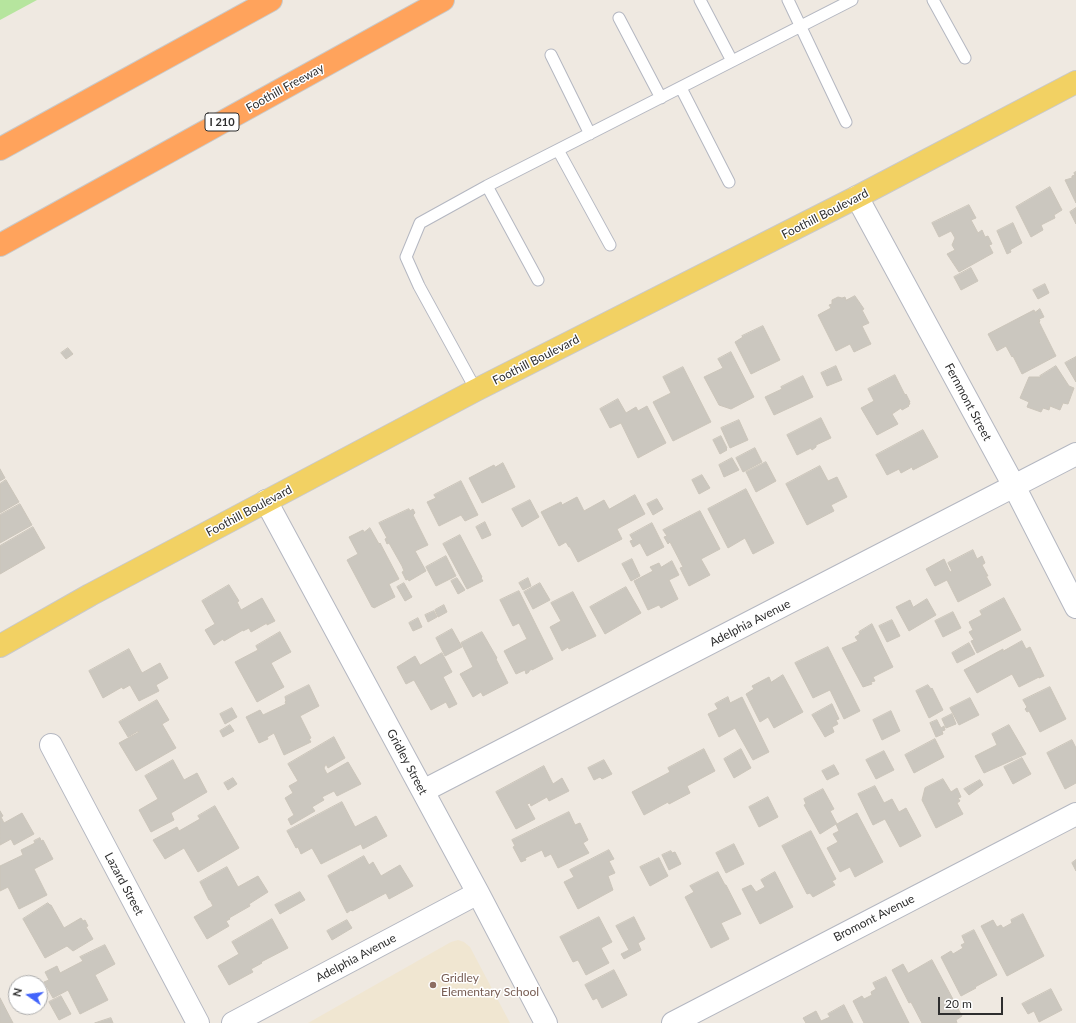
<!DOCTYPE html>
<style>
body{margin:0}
#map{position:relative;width:1076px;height:1023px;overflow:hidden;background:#efe9e1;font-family:Lato,sans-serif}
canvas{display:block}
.north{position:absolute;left:8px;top:975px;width:40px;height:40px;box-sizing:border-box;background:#fff;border:1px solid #ababab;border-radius:50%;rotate:284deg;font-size:11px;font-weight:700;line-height:16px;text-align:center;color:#2e2e2e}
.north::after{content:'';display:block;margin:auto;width:14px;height:18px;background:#4264fb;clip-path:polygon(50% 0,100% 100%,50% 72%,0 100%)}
.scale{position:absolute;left:938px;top:997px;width:65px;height:18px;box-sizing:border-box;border:2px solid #2e2e2e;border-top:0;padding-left:5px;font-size:12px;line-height:14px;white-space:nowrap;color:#2e2e2e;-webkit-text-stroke:3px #fff;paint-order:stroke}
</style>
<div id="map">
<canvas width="1076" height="1023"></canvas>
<div class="north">N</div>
<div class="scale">20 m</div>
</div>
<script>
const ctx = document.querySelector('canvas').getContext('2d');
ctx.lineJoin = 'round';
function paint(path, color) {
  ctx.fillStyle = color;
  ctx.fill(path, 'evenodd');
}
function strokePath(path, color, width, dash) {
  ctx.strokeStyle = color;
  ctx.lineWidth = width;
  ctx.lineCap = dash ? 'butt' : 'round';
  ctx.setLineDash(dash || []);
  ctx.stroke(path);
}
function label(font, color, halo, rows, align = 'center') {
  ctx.font = font + ' Lato,sans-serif';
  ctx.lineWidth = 3;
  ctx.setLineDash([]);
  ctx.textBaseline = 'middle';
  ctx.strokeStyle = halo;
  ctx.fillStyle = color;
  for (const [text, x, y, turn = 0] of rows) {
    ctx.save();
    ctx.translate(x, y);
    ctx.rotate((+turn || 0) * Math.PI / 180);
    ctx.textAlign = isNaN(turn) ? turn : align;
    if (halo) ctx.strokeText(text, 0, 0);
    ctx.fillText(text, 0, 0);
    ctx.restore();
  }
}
paint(new Path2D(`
 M458 940 464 942 470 947 510 1023H308L451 942Z`), '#f0e6d1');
paint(new Path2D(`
 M0 0H37L0 20Z`), '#b6e59e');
const building = new Path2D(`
 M1076 172V203L1065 180 1072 178V176L1075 175 1074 173Z
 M1050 187 1062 210 1054 215 1055 218 1041 225 1043 230 1031 237 1016 207Z
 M969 205 976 218 971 220 978 233 982 230 985 237 988 236 992 244 989 245 993 253 959 272 947 254 955 250 952 245 955 238 951 231 939 237 932 223Z
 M1076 208V224L1070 212Z
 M1013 223 1022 243 1010 250 1011 252 1007 254 997 231Z
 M971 268 978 281 961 290 954 277Z
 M1045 284 1049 293 1038 299 1033 290Z
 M855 296 864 309 862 310 869 323 862 326 871 344 854 352 850 344 836 351 818 315 831 308 829 305 832 304V300L838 297 842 298 845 297 846 300Z
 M1040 309 1044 317 1039 319 1040 321 1039 322 1056 356 1022 374 1013 356 1012 357 1006 346 997 351 988 334 1034 310 1035 312Z
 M763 326 780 360 751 374 735 342 743 337 742 336Z
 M68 348 73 354 66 359 61 353Z
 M731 352 754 397 731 409 719 405 704 377 723 368 718 359Z
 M1076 357V382L1065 363Z
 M836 366 842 380 827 386 821 373Z
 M1056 366 1069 386 1074 388 1068 404 1063 403 1060 410 1050 406 1049 410 1043 408 1041 412 1027 407 1029 402 1020 398 1029 377H1041L1040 376Z
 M683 367 711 422 673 441 653 402 671 393 663 377Z
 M895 375 905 395 906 394 910 402H909L910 404 908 405 909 406 902 410 901 408 892 414 898 424 877 435 861 408 874 401 868 389Z
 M803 376 813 397 774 415 765 397 782 389 781 387Z
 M618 399 626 413 636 407 638 411 647 406 666 443 638 458 621 423 610 428 600 409Z
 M821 418 831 438 816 445V447L812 450 811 448 797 455 787 435Z
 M739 420 748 440 730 448 721 428Z
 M923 430 938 457 913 470 912 467 901 473 899 469 887 475 876 455Z
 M721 436 727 448 726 449 727 450 720 454 713 440Z
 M755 448 762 462 743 472 736 458Z
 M732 458 739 470 724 477 719 465Z
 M766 462 776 481 756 492 746 472Z
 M503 463 515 487 482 503 469 478 494 465 495 467Z
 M820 466 828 481 837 477 847 497 831 505 834 511 807 525 786 484Z
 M0 469 5 478 0 481Z
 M702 475 710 488 699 494 692 480Z
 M6 480 19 502 0 513V484Z
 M461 481 478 515 465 521 461 515 439 526 427 502 436 498 434 495Z
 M746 489 774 543 753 554 745 538 728 548 708 509Z
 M635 495 645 514 617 529 622 539 578 562 570 547H569L566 542 559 546 541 512 561 502 562 505 577 497 584 511 604 500 609 509Z
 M657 499 663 509 653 515 647 504Z
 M530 500 539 517 522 527 512 509Z
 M20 504 32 525 0 543V515Z
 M409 509 410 511 413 509 415 513 413 515 428 545 415 551 426 571 409 581 408 579 406 580 402 572 404 571 402 566 389 543 387 544 385 539 387 538 379 523Z
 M700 511 720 549 701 559 710 575 689 586 680 568 683 567 670 542 668 544 664 537 667 536 663 530Z
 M485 522 491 535 482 539 476 527Z
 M652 523 664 547 647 556 640 543 633 547 630 541 633 540 630 535Z
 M33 527 45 548 0 574V546Z
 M370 528 379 544 380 543 399 579 389 584 395 597 374 608 373 607H372L347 560 358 554 349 537 363 530 364 532Z
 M460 535 482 577 481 578 483 581 467 589 443 544Z
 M973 550 977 559 982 556 985 563 982 565 988 576H986L991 585 958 602 947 580 935 586 926 569 944 559 950 572 952 571 948 563Z
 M446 556 456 576 436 586 426 567Z
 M632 559 640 576 631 581 622 564Z
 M672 561 679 575 669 580 678 599 661 608 659 605 648 610 634 581 653 571 650 567 659 563 661 567Z
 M457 578 465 590 458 594 451 581Z
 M528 578 531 586 523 590 519 583Z
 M404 583 412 597 405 601 397 587Z
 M540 583 550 600 533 609 524 592Z
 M229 585 239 601 237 602 241 610 262 598 275 621 267 625V623L251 632 249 628 243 631V630L224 641 223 639 214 645 205 630 215 624 202 601Z
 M626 587 641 613 605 634 590 607Z
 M519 591 553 659 532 670V669L529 671V672L526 674 525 670 516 674 504 651 527 639 519 623 513 626 500 600Z
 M573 592 596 636 569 649 568 647 562 651 550 627 561 621 551 603Z
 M1004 598 1021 630 977 653 971 641 974 640 969 632 973 630 969 622 982 615 980 611Z
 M927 599 936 615 909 631 896 607 910 600 913 607Z
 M444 605 447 612 438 617 435 610Z
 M434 611 437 617 428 622 425 615Z
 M953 612 961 628 943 637 935 621Z
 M418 618 422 627 413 631 409 623Z
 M892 620 900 636 887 642 879 626Z
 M872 624 893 667 873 677 875 681 871 682 872 684 863 687 842 648 858 641 855 637 860 634 859 632Z
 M452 629 462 647 445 656 436 638Z
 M280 632 291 652 271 663 284 687 257 702 235 662 258 650 256 646Z
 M482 632 497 658 496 659 508 683 483 696 481 692 473 697 460 674 473 667 461 643Z
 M1022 641 1026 649 1030 647 1044 676 1039 678V677L1019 687 1012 674 977 693 964 670 1003 649V651Z
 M969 643 975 654 957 663 952 653Z
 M828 647 860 711 844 719 830 690 813 698 795 663Z
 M129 649 142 673 160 663 168 678 156 685 159 691 139 701 130 685 123 689 122 687 103 698 89 671Z
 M442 653 452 672 443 677 457 704 449 708 446 702 431 710 414 680 406 684 397 667 415 656 420 665Z
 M783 675 803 712 774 728 768 717 760 722 746 694 754 689 752 686 769 677 771 682Z
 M309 685 319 706 300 716 311 738 309 739 311 742 284 755 274 733 267 737 268 739 259 743 246 717 260 710 263 715 286 704 285 702 286 701 285 697Z
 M928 685 931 689 932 688 943 710 929 718 916 691Z
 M1050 687 1066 719 1040 732 1029 711 1027 712 1025 709 1027 707 1023 700Z
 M728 697 730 703 742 697 769 752 753 760 735 728 719 737 708 714 718 709 715 704Z
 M970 698 979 715 959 725 950 708Z
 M157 700 169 720 162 724 176 748 136 771 119 743 139 732 138 731 128 737 119 722Z
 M832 704 839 719 836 720 838 724 832 727 834 732 825 737 812 715Z
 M232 708 237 717 225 724 220 714Z
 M891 711 900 731 882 740 873 720Z
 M952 714 956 724 946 728 942 719Z
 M937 720 941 728 944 726 945 730 942 731 943 734 936 737 930 723Z
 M230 725 234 731 223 737 220 731Z
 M1009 725 1026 754 984 773 975 756 997 745 992 734Z
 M334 737 345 758 328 768 326 764 324 768 327 774 348 762 361 784 337 796 334 791 322 797 324 800 312 807 315 811 291 825 288 819 294 815 285 798 293 793 289 786 298 781 288 764Z
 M935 739 944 757 914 773 905 755Z
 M1072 740 1076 748V783L1065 789 1047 753Z
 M704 749 715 771 687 786 690 793 669 804 668 802 644 815 632 792 670 772 668 768Z
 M741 749 751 768 734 778 724 759Z
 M884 751 894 770 876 779 866 760Z
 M1022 758 1031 774 1013 784 1004 767Z
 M173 760 184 780 197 773 207 792 171 813 174 820 151 832 139 810 158 799 145 776Z
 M604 760 612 774 602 779 600 777 594 780 588 768Z
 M834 765 839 774 827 780 822 771Z
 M544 766 553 784 562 778 569 791 549 801 547 797 531 806 530 803 527 804 535 819 516 829 496 792Z
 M233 778 237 784 228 790 224 783Z
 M943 779 951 792 957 788 961 797 958 798 960 801 957 803 963 814 936 828 922 800 925 788Z
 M980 780 983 785 969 795 964 789Z
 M875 786 884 803 892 799 899 812 906 808 921 836 900 847 885 819 873 825 858 794Z
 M823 789 834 809 830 811 837 824 857 813 883 862 855 877 850 867 840 872 827 848 838 842 833 834 839 831 836 824 820 834 804 805 806 804 804 799Z
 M768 797 778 817 759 827 749 807Z
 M342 802 355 827 376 816 387 836 363 849 361 844 321 864 312 848 301 854 298 847 296 848 287 831Z
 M215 806 239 848 198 872 184 848 165 859 153 840 177 827 179 831 200 819 198 816Z
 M0 811 3 816 1 817 4 823 22 813 34 834 14 845 11 839 0 845Z
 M569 812 575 825 580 823 588 840 583 843 589 853 558 868 551 854 545 857 542 850 525 858 526 860 521 862 513 847 515 846 512 840Z
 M811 831 836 879 832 881 835 885 813 897 810 893 807 894 782 846Z
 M40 838 41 841 43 840 53 859 34 869 47 895 19 909 8 887 0 891V866L23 855 21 850 35 843 34 841Z
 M734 844 744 864 726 873 716 853Z
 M609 850 614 859 609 861 615 873 608 876 613 890 578 909 564 882 574 877 570 870Z
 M671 851 672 853 675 852 681 864 669 870 662 855Z
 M364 856 369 865 373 862 381 876 400 865 413 886 389 899 386 893 352 911 351 910 347 913 328 876Z
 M659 858 668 876 650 886 640 867Z
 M1076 860V871L1072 863Z
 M227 867 238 887 258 876 268 892 249 904 250 906 229 918 230 919 226 921 229 926 207 939 194 917 213 906 210 900H209L200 882Z
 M718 872 725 885H726L741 914 721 923 729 939 711 948 685 897 694 892 690 886Z
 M775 872 793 907 760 924 742 889 751 885 756 892 765 887 761 880Z
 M300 892 305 900 280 914 275 905Z
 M48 903 50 905H51L64 928 81 918 83 921 85 920 88 926 86 927 93 939 73 951 67 946 45 958 23 919Z
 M1023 914 1044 956 1007 976 981 926 993 920 997 927 1001 925 1003 928 1012 923 1011 920Z
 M599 917 612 942 601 948 609 963 586 975 578 960 573 962 560 937Z
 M634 917 645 939 638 943 641 950 624 959 621 954 629 950 616 926Z
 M272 919 288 948 261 962 262 963 251 969 253 972 229 985 218 966 239 954 232 942Z
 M347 920 352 928 332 940 327 931Z
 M974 930 997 975 975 987 976 988 961 996 941 957 951 951 953 954 963 948 961 945 965 943 962 936Z
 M105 945 115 964 95 975 108 1000 80 1014 68 990 53 998 44 982 49 980 45 972 57 966 60 973 83 961 80 957Z
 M932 960 962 1016 956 1020 957 1023H922L911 1002 909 1003 892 970 903 964 908 973Z
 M614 970 627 995 602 1008 597 998 593 1000 585 985Z
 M886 977 909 1023H864L853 1001 862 996 864 999 872 995 871 992 876 989 873 983Z
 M1051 989 1062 1010 1039 1022 1034 1011 1028 1014 1022 1004Z
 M61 996 71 1014 59 1020 49 1002Z
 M0 998 13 1023H0Z
 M844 1005 853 1023H806L803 1018 816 1011 821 1021 830 1017 828 1014Z
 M111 1018 113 1023H95Z`);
paint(building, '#cbc7bf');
strokePath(building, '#cbc5ba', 1);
const lane = new Path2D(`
 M700 0 732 61
 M788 0 846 122
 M933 0 965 58
 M619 18 661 98
 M551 55 590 134
 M681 88 729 182
 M558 150 610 245
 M487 186 538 280
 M476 390 419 286 406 257 420 223 487 186 852 0`);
const street = new Path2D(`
 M857 197 1014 486 1076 607
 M266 501 478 893 546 1023
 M51 745 198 1023
 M423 791 1076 454
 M233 1023 478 893
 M673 1023 1076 814`);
const primary = new Path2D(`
 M0 646 90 595 476 390 857 197 1076 82`);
const highway = new Path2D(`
 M0 149 271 0
 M0 245 443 0`);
strokePath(lane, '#b4b7c1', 13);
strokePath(street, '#b4b7c1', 24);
strokePath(primary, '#c9c9c9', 24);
strokePath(highway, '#c9c9c9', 24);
strokePath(lane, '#fff', 11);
strokePath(street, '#fff', 22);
strokePath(primary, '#f2d163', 22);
strokePath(highway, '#ffa35c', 22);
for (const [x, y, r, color] of [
 [433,985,4,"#8d6e63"]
]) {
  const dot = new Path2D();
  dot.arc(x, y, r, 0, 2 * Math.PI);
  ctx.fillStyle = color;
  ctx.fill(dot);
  strokePath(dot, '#fff', 1.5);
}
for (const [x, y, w] of [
 [222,122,34]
]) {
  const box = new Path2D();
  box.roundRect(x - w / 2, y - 9, w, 18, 3);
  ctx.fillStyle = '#fff';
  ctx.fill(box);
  strokePath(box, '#2e2e2e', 1);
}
label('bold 11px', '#2e2e2e', null, [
 ["I 210",222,122]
]);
label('12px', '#2e2e2e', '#fff', [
 ["Foothill Freeway",285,88,-29],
 ["Foothill Boulevard",825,214,-27],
 ["Foothill Boulevard",536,360,-27],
 ["Fernmont Street",968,402,62],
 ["Foothill Boulevard",249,511,-28],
 ["Adelphia Avenue",750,623,-27],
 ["Gridley Street",407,762,62],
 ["Lazard Street",124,884,62],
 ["Bromont Avenue",874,918,-27],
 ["Adelphia Avenue",356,958,-28]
]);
label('12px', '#785e54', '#fff', [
 ["Gridley",441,978],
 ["Elementary School",441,992]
], 'left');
</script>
